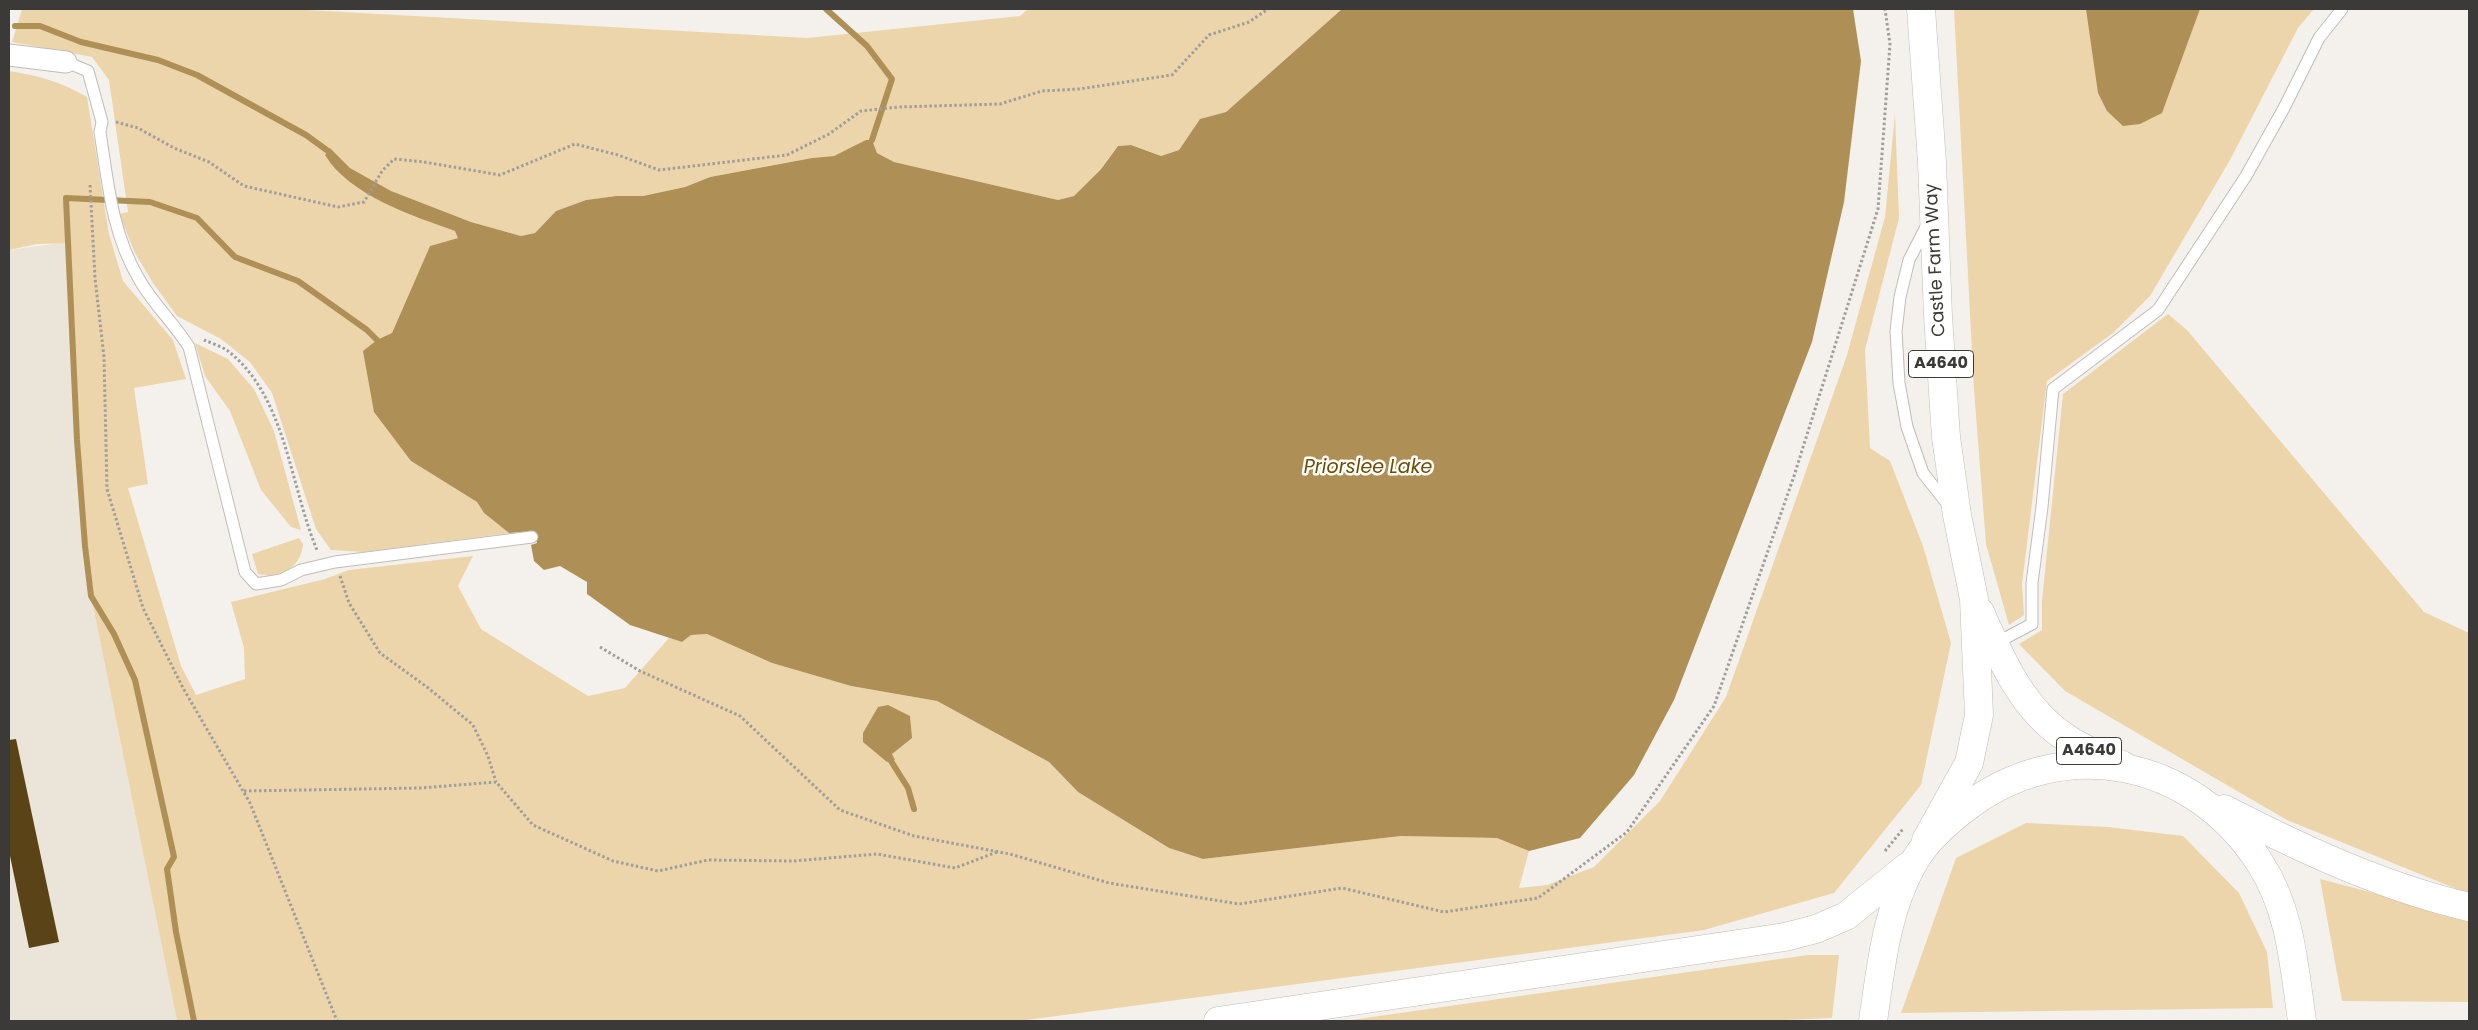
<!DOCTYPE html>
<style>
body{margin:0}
#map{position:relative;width:2478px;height:1030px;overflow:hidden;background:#f4f1ec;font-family:Poppins,sans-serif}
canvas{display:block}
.frame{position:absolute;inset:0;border:10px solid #3b3a38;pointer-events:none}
</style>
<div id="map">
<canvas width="2478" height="1030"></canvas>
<div class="frame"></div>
</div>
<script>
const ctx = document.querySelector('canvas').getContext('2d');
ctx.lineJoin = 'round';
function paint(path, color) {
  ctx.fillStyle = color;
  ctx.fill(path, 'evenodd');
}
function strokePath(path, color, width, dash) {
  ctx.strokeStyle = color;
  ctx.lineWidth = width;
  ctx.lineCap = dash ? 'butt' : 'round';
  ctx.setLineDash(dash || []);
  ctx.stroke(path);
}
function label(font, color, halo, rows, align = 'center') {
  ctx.font = font + ' Poppins,sans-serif';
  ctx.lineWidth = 5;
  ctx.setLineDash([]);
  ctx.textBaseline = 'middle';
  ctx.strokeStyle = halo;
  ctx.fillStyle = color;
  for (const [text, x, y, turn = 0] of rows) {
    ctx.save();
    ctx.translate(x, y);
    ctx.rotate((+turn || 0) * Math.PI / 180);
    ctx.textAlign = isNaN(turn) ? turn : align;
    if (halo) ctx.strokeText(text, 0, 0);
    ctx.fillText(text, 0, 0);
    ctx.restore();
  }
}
paint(new Path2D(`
 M68 242 91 596 177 1021H9V250Z`), '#ebe5d9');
paint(new Path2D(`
 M22 9H290L807 38 1020 16 1028 9H1342L1226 112 1200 119 1179 150 1161 156 1131 145 1118 146 1101 168 1074 196 1058 200 894 162 877 153 872 140 866 141 834 156 812 158 710 177 685 187 643 196H616L586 200 556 211 535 233 521 236 471 222 390 191 350 168 330 148 325 155 423 219 456 231 459 238 430 246 392 333 411 461 477 502 484 513 509 533 364 552 331 550 316 529 272 393 250 362 221 339 177 316 153 283 135 253 119 214 128 212 109 80 92 57 12 42Z
 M1954 9H2314L2298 28 2230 160 2150 296 2113 333 2047 381 2022 584 2024 615 2009 625 1986 544 1974 390Z
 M9 71C37 75 62 82 87 97L109 234 123 281 173 340 186 379 134 388 148 484 128 488 181 666 196 695 245 679 244 648 231 602 325 579 349 570 473 556 458 586 481 629 588 696 625 688 669 638 682 642 691 635 707 634 772 663 851 686 937 701 1049 762 1078 792 1169 848 1203 859 1401 836 1498 838 1529 851 1519 888 1547 885 1594 867 1660 801 1726 697 1847 355 1885 217 1895 114 1899 218 1865 350 1870 448 1890 461 1923 546 1951 643 1921 785 1834 893 1704 930 1019 1021H177L91 596C76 479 74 360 68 243L37 244 9 250Z
 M2168 314 2187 330 2424 612 2469 633V894L2287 820 2065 691 2019 644 2042 630V601L2063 394Z
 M195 343 228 359 254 389 274 431 301 530 291 527 261 490 230 411 205 376Z
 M299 538 303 544C301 567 282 579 258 574L252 554Z
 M2026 823 2108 827 2183 836 2239 893 2267 952 2273 1008 1901 1013 1956 858Z
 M2320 879 2469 918V1002L2342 1001Z
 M1808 955H1839L1832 1018 1761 1021H1344Z`), '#ecd5ab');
paint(new Path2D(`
 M1342 9H1853L1861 61 1844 202 1812 342 1674 700 1634 775 1580 838 1529 851 1497 838 1401 836 1203 859 1169 848 1078 792 1049 762 937 701 851 686 772 663 707 634 691 635 682 642 630 625 587 594V582L560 566 544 570 534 561 531 545 537 543 534 531 509 533 484 513 477 502 411 461 374 412 363 351 377 340 392 333 430 246 458 238 455 231C413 216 349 195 325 155L330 148 350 168 391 191 471 222 521 236 535 233 556 211 586 200 616 196H643L685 187 710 177 812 158 834 156 866 140H872L877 153 894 162 1058 200 1074 196 1101 169 1118 146 1131 145 1161 156 1179 150 1200 119 1226 112Z
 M2086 9H2200L2162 113 2140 124 2123 126 2107 111 2098 93Z
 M888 705 910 716 912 738 892 754 895 760 887 762 863 742V733L878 707Z`), '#ae9056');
strokePath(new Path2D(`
 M826 9 867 46 892 79 872 140
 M15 26H40L81 42 158 60 197 75 306 135 328 151
 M891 761 908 788 914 809
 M194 1021 176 932 167 869 174 857 135 680 114 634 91 596 85 546 77 440 66 198 150 202 197 218 235 257 298 281 367 330 377 340`), '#ae9056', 6);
paint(new Path2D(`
 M16 739 59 942 29 948 9 851V740Z`), '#5a4417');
const lane = new Path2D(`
 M66 62 88 71 102 122 100 132C108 183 112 234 139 279 153 304 174 323 189 347L245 572 256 584 281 580 301 570 335 562 532 537
 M1928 223 1909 260 1900 297 1896 331 1899 383 1907 427 1923 473 1949 506
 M1994 644 2032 624V583L2042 507 2053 389 2158 310 2246 176 2284 108 2319 38 2342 9`);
const street = new Path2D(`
 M9 55 66 62`);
const primary = new Path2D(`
 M1921 9 1932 162 1938 316 1946 437 1957 515 1974 599 1979 715 1969 763 1926 840
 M1980 612C2000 657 2022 709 2065 737 2083 750 2104 757 2124 766`);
const highway = new Path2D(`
 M2224 809C2302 849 2383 887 2469 907
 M1218 1021 1785 937 1816 929 1846 916 1907 867
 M1873 1021C1881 967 1886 910 1914 862 1925 842 1945 824 1963 810 2061 732 2193 758 2260 863 2291 911 2294 966 2302 1021`);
strokePath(lane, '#c0bdb8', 13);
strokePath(street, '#c0bdb8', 23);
strokePath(primary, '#c0bdb8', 29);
strokePath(highway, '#c0bdb8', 29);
strokePath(new Path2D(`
 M116 122 138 128 174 148 209 162 244 186 338 207 364 202 382 171 394 159 424 162 500 175 575 144 618 155 659 170 787 155 829 134 861 111 900 107 1000 104 1042 91 1079 89 1172 75 1209 35 1249 22 1268 9
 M90 185 95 278 104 357 107 489 143 608 183 688 250 803 337 1021
 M204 340C211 343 221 346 228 351 286 396 290 486 317 550
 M340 576 349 603 380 653 427 687 473 725 488 756 496 782
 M600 647 640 671 740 716 840 810 914 836 1010 854 1109 883 1239 904 1342 888 1444 912 1538 898 1627 832 1714 706 1794 476 1878 209 1890 44 1885 9
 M244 791 421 788 496 782 533 825 613 861 658 871 708 860 793 861 877 854 955 868 997 852
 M1885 851 1903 829`), '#a09e9a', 3, [2.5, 2.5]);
strokePath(lane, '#fff', 11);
strokePath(street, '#fff', 21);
strokePath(primary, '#fff', 28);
strokePath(highway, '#fff', 28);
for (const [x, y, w] of [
 [1941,364,65],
 [2089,751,65]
]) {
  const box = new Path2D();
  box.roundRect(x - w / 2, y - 13.5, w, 27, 4);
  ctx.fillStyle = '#fffffe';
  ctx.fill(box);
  strokePath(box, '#3b3a38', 1);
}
label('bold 16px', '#3b3a38', null, [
 ["A4640",1941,364],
 ["A4640",2089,751]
]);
label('18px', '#3b3a38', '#fffffe', [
 ["Castle Farm Way",1936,260,-93]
]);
label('italic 19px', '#6c4e00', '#fffffe', [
 ["Priorslee Lake",1368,468]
]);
</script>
